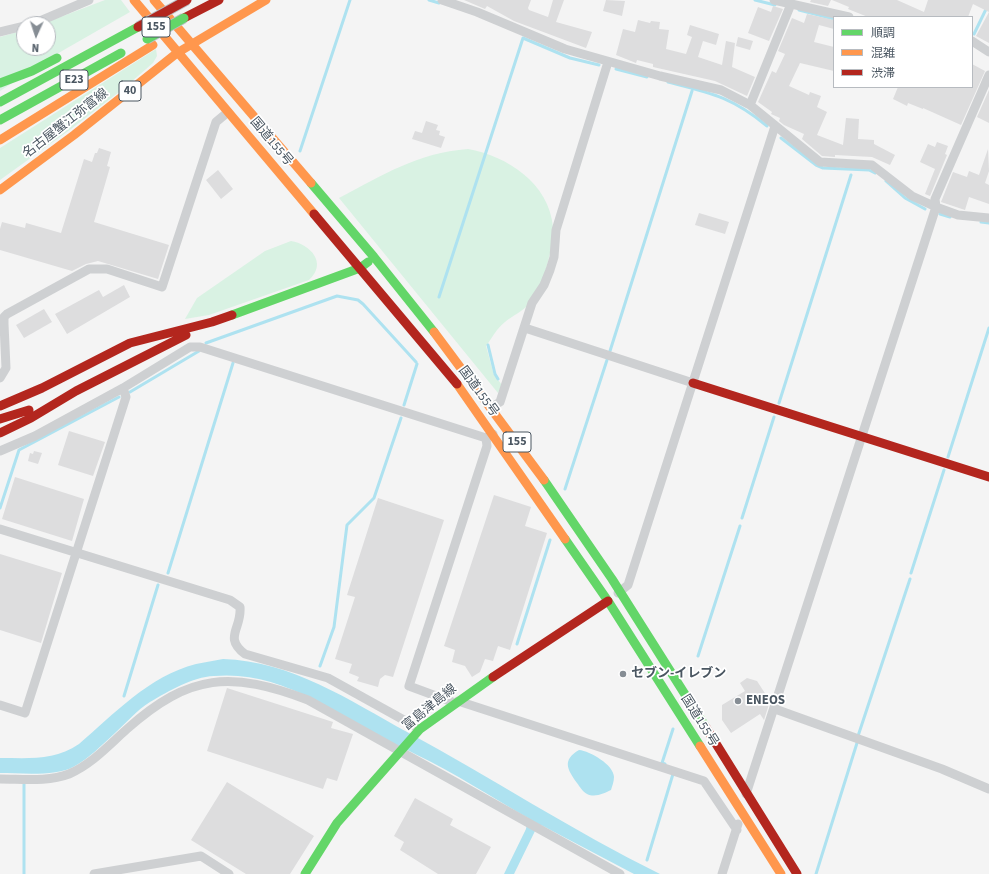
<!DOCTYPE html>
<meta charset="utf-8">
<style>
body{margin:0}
#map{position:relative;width:989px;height:874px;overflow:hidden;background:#f4f4f4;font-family:"Source Sans 3","Noto Sans JP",sans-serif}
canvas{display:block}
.legend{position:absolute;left:833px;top:16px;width:140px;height:72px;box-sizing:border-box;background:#fff;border:1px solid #b7bbc0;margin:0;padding:5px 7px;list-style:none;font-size:12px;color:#4a5661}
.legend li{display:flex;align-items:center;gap:8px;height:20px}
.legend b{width:20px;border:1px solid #b7bbc0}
.north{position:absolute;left:16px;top:16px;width:40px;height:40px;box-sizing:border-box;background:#fff;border:1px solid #b7bbc0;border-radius:50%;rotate:183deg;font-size:11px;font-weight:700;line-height:16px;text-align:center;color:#4a5661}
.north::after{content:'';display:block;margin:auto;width:14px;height:18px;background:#868d94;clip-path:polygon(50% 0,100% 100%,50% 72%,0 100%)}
</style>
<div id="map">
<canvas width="989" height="874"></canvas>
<ul class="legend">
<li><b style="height:5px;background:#63d668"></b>順調</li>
<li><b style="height:5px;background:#ff974d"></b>混雑</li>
<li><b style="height:5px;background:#b3261e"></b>渋滞</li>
</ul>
<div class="north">N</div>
</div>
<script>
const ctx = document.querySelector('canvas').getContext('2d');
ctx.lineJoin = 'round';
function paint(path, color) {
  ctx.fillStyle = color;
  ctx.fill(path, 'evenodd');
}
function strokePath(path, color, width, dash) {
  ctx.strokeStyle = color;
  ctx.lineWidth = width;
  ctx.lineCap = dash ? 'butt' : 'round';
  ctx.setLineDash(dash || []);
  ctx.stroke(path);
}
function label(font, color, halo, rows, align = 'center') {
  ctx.font = font + ' "Source Sans 3","Noto Sans JP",sans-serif';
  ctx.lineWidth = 3.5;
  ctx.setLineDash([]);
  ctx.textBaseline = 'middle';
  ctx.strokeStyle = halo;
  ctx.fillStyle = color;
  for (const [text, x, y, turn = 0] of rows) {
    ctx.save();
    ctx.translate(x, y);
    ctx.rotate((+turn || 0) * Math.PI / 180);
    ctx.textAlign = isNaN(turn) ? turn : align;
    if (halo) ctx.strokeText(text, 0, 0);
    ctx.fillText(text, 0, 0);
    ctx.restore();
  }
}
paint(new Path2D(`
 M105 0H121L130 12 62 51 0 91V37L24 30V48H48V24H42Z
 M156 49 157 56 153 63 123 89 71 129 0 180V148Z
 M468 149C507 156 549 183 553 227 554 237 552 247 549 257 546 272 539 291 529 304 523 311 512 316 505 322 497 328 492 338 486 346L494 375 502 385 498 393 339 198C383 175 417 153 468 149Z
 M291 241C310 244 328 263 309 280L209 315 185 319 197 298 265 251Z`), '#d9f2e3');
paint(new Path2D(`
 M223 659C291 661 349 700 407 732 492 778 573 831 660 874H634L541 825 535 831 514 874H504L526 829 528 818C491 797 455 773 417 755 408 750 399 747 390 742 335 713 281 670 214 676 192 677 169 691 150 702 137 710 126 723 114 734 102 745 89 758 75 766 56 777 21 773 0 773V758C29 758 54 761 79 744 114 714 149 676 196 664 205 662 214 661 223 659Z
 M579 750C590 751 614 765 614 777 614 782 612 786 611 790 605 793 595 798 587 794 583 792 580 787 577 783 567 769 562 760 579 750Z`), '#aee2f0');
strokePath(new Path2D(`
 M429 0 439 3
 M755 0 775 5
 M799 10 834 19
 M974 34 989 3
 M616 69 647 77
 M668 82C711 93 732 97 767 126
 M781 138 816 165 823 168 869 170 875 173
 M300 151 350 0
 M886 181 905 198 925 209
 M940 214 950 217
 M981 222 989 223
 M439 297 523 38 570 58 599 65
 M206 343 337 296 358 300 363 304 416 362
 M488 345 495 374 498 379
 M610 351 692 91
 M130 392 199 351
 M779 403 851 175
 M404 405 417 364
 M948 457 989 328
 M565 489 607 360
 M0 508 19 450 119 397
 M742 518 774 417
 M168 573 233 363
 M911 573 944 470
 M517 644 550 540
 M698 656 740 526
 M320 666 334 627 347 525 374 498 401 418
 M124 696 158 585
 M858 736 910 579
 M665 764 662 763 673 729
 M24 783V874
 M647 860 673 774
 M816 874 857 743`), '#aee2f0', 3);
paint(new Path2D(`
 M464 0H531L528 8 529 10 548 17 553 0H564L556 22 592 32 586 48 514 21 487 6 485 9Z
 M606 0 625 1 622 16 603 11Z
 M811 0H831L828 6 810 2Z
 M832 0H897L924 12 928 0H989V12L973 4 968 17H868L848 9 849 7Z
 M773 6 783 9 769 41 748 33 758 7 771 12Z
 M989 12V43L976 36Z
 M807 14 834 20V29L819 25 814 42 834 47V71L800 63 789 86 809 95 810 92 821 96 817 107 827 112 817 135 843 145 846 118 859 119 858 139 874 140V144L895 155 890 165 872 157 835 155V157L822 156 802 139 804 134 784 125 779 121 780 118 771 114 772 112 758 102 772 71 776 73 785 54 778 51 792 18 804 23Z
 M638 20 650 23 651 21 660 22 659 29 669 30 666 49 686 54 692 37 687 35 690 25 719 34 716 45 703 41 698 57 722 65 726 41 735 43 732 67 755 77 747 96 715 81 653 67V64L637 60 636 63 616 55 623 29 635 32Z
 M738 37 753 41 750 50 736 46Z
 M972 64 985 71 961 125 923 108V109L908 103 907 106 893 99 898 87H972Z
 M989 90V123L977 117Z
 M426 121 438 125 436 130 440 131 439 135 445 137 441 148 412 139 415 131 422 133Z
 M937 142 948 146 945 154 947 155 930 196 925 194 935 169 920 162 928 144 935 147Z
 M99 148 111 152 107 166 110 167 94 222 169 245 158 279 98 261 86 264 72 271 0 250V229L2 222 25 228 26 223 61 233 84 159 92 162 95 153H97Z
 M988 149 989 171 985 183 989 185V204L969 197 965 210 941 202 953 172 967 177 969 171 979 175Z
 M218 170 233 189 221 199 206 180Z
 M699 213 729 222 725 234 695 225Z
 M124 285 130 297 67 334 55 314 99 290 103 297Z
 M44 309 52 322 24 338 16 325Z
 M69 431 105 442 93 476 58 465Z
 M34 451 42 453 38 464 28 461 30 453 33 454Z
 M15 477 84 499 72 541 2 519Z
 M494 495 531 507 525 526 547 533 510 650 498 646 493 661 485 659 480 672 472 677 465 666 452 662 455 650 444 646Z
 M378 498 444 520 393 677 385 675 380 679 378 687 357 681 359 677 349 673 352 664 335 659 355 597 347 595Z
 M0 554 62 573 41 643 0 630Z
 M747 678 757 681 770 701 764 720 760 714 731 733 722 720V705L745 691 740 683Z
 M227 688 333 722 331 728 353 734 337 781 327 778 323 789 207 751Z
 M227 782 314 836 290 874H246L191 840Z
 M415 798 453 819 450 825 491 847 476 874H438L400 850 404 842 394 836Z`), '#ddddde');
strokePath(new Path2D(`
 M442 0 477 12 565 49 660 76 721 90 750 105 820 162 872 165 912 196 936 207 958 215 989 218
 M774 0 849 17
 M33 24 89 0
 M0 32 24 26
 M972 41 989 52
 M750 105 791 4
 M525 328 693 383
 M0 378 6 368 4 324V317L7 314 89 269H107L162 287 216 122 228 112
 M492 407 500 402 532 303 544 285 550 270 554 257 556 230 608 62
 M0 451 35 436 123 388 190 347H200L486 438 493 434
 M0 529 230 600 240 607C242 629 223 637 245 654L328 678 420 729
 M618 593 628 585 775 126
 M458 701 704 781 737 830
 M455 703 409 686 487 446 486 438
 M0 705 25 713 126 397 123 388
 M775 709 942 769 989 789
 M0 779C23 779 48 782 69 774 92 764 109 745 127 729 190 673 231 671 308 700L620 874
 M746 794 936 207 935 199 989 75
 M94 874 201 856 229 874
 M722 874 738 824`), '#ced0d2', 9);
strokePath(new Path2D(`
 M0 83 32 71 57 58
 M0 102 138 27
 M0 120 121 53
 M311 183 374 257 434 332
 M232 315 360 268 368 262
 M544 480 612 579 705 726
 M565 539 608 601 700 746
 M305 874 337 823 420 729 493 677`), '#63d668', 9);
strokePath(new Path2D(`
 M134 0 314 214
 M154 0 311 183
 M0 140 153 45
 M0 190 74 135 177 53 266 0
 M434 332 544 480
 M457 384 565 539
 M700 746 781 874`), '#ff974d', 9);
strokePath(new Path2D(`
 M184 18 219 0
 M314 214 457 384
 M693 383 989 477
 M0 406 42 388 130 343 212 322 232 315
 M0 419 29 410
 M0 433 31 418 76 391 186 335
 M493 677 608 601
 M705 726 797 874`), '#b3261e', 9);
const fastBridge = new Path2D(`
 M147 39 184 18`);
const jamBridge = new Path2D(`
 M138 27 187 0`);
strokePath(fastBridge, '#b9bec3', 11, []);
strokePath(jamBridge, '#b9bec3', 11, []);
strokePath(fastBridge, '#63d668', 9);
strokePath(jamBridge, '#b3261e', 9);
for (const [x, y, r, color] of [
 [623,674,4,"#868d94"],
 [738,701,4,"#868d94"]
]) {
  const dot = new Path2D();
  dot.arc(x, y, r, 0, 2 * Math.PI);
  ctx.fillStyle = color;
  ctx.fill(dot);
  strokePath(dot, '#fff', 1.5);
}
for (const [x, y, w] of [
 [156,27,28],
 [74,80,28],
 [130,91,22],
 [517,442,28]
]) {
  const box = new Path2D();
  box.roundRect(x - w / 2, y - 10, w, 20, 3);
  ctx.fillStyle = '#fff';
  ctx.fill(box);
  strokePath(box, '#4a5661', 1);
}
label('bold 12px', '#4a5661', null, [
 ["155",156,27],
 ["E23",74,80],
 ["40",130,91],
 ["155",517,442]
]);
label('13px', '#4a5661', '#fff', [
 ["名古屋蟹江弥富線",66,124,-38],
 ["国道155号",271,142,50],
 ["国道155号",478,392,54],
 ["富島津島線",430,708,-39],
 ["国道155号",699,721,58]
]);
label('bold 13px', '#4a5661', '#fff', [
 ["セブン-イレブン",631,674],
 ["ENEOS",746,701]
], 'left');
</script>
